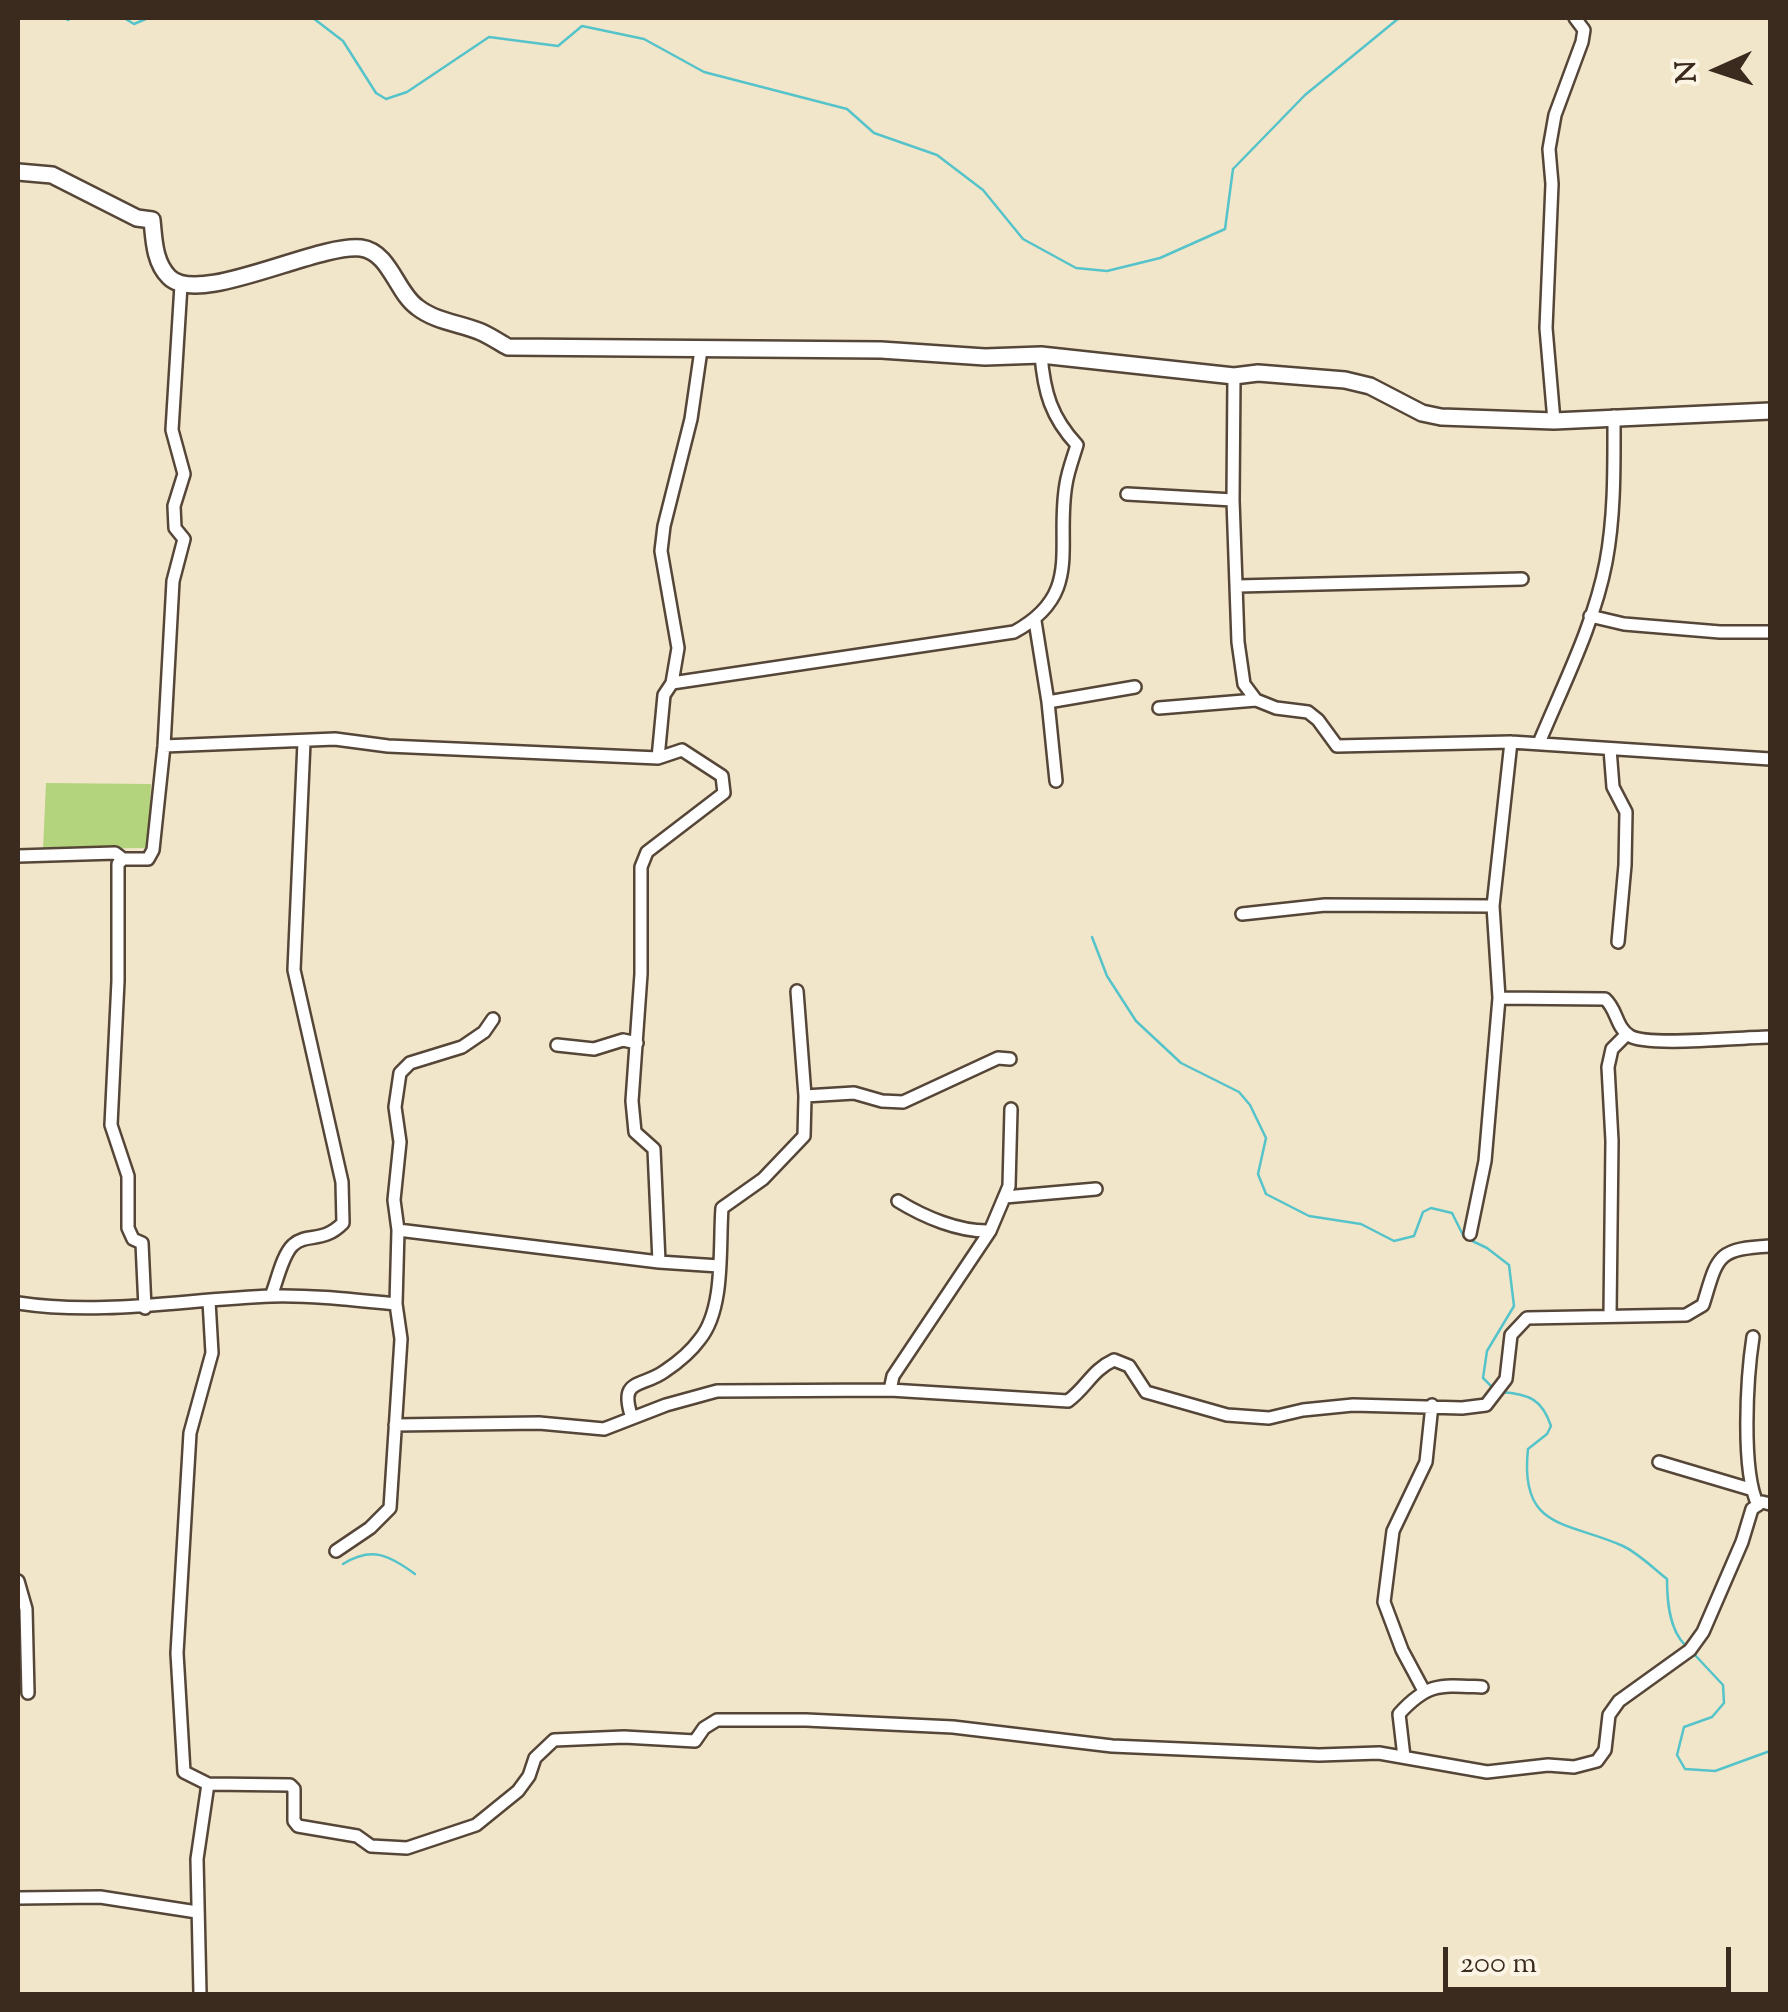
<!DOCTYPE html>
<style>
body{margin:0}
#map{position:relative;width:1788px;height:2012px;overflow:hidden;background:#f2e6ca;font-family:"Sorts Mill Goudy",serif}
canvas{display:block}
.frame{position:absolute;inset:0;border:20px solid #3b2a1e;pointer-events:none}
.north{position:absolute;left:1668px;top:20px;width:100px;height:100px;-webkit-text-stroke:8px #fcf5e5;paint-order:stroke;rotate:267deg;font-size:28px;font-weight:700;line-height:40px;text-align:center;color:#3b2a1e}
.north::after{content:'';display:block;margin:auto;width:35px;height:45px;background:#3b2a1e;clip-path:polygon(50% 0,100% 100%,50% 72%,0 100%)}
.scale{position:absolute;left:1443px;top:1947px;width:288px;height:45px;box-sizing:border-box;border:5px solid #3b2a1e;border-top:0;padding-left:12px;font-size:30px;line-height:35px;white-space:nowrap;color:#3b2a1e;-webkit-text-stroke:8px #fcf5e5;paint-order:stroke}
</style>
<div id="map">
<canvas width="1788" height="2012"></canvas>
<div class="frame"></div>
<div class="north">N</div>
<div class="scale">200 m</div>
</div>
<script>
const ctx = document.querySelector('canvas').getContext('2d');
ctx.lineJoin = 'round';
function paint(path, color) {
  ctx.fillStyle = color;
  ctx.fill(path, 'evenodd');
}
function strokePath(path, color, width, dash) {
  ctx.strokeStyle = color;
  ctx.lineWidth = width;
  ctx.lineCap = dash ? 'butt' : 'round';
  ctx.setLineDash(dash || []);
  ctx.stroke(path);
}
paint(new Path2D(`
 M46 783 151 784 148 848 43 849Z`), '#b3d47c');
strokePath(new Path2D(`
 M65 18 68 20 72 18
 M124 18 134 24 148 18
 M313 18 343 41 376 93 386 99 407 92 489 37 558 46 582 26 644 39 704 72 847 109 874 133 937 155 983 190 1023 239 1076 268 1107 271 1160 258 1225 229 1233 169 1305 95 1399 18
 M1092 937 1107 976 1136 1021 1181 1063 1239 1092 1250 1105 1266 1138 1258 1174 1266 1194 1309 1216 1361 1224 1394 1241 1414 1236 1423 1212 1431 1208 1452 1213 1464 1237 1487 1248 1509 1265 1514 1306 1487 1351 1483 1378 1494 1389
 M1501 1392C1529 1394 1542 1399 1551 1426L1547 1434 1528 1449C1519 1530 1567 1521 1623 1546 1638 1553 1653 1568 1667 1579 1667 1601 1669 1629 1685 1645
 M343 1564C372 1546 389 1555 415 1574
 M1694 1654 1723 1685 1724 1703 1712 1717 1684 1727 1677 1755 1685 1769 1715 1771 1770 1751`), '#55c3ca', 2.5);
const street = new Path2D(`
 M1234 376 1233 500 1238 642 1244 684 1256 700 1276 708 1308 712 1318 720 1337 746 1511 742 1770 759
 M1554 421 1546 328 1552 184 1549 149 1555 115 1582 42 1584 30 1575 18
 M1127 494 1233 500
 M1238 586 1522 579
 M1590 616 1624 624 1720 632H1770
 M1035 621 1048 702 1056 781
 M672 683 678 648 661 551 664 526 691 419 701 350
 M1048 702 1135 687
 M1159 708 1256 700
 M1539 743C1563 685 1594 625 1606 562 1615 514 1614 465 1614 416
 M164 746 335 739 388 746 658 758 664 695 672 683 1014 632C1084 594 1055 547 1066 484 1068 471 1073 458 1077 445 1051 417 1044 392 1041 355
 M1610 749 1613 787 1626 812 1625 865 1618 942
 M658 758 682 750 722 776 724 793 647 852 641 867V974L632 1101 635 1132 654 1149 659 1262
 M18 856 115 853 123 859
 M1242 914 1325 905 1493 906
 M1499 998 1605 999C1617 1009 1616 1028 1630 1036 1647 1047 1744 1037 1770 1037
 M557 1045 594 1049 623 1040 637 1043
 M805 1096 854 1093 882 1101 903 1102 998 1058 1010 1059
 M1005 1197 1096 1189
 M898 1201C924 1217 959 1232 990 1231
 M398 1230 659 1262 719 1266
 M1470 1234 1485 1161 1499 998 1493 906 1511 742
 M271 1296C277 1282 282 1255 293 1245 308 1232 322 1244 343 1223L342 1182 294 970 304 742
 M209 1301 212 1353 190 1433 177 1653 184 1772 208 1784 290 1785 294 1789V1821L298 1826 357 1836 371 1846 407 1848 476 1825 518 1791 529 1776 535 1758 554 1740 624 1737 695 1741 704 1728 717 1720H806L953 1727 1112 1746 1319 1755 1379 1753 1487 1772 1548 1765 1574 1767 1597 1761 1605 1750 1609 1715 1619 1701 1690 1650 1703 1632 1742 1542 1752 1509 1762 1502 1770 1504
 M18 1303C103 1316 187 1299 272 1296 314 1295 355 1300 396 1304
 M145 1308 142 1243 133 1239 128 1228V1176L111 1125 118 981V864L123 859H148L153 850 164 746 173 581 184 539 175 528 174 506 184 474 172 430 181 285
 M1610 1315 1612 1141 1608 1067 1612 1049 1627 1034
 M1753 1337C1747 1376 1741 1471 1758 1505
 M890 1390 893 1376 990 1231 1009 1186 1011 1109
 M632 1418C618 1377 642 1388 665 1371 677 1363 692 1350 700 1339 725 1308 719 1247 722 1208L763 1179 804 1136 805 1096 797 991
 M395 1425 539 1423 604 1429 666 1405 717 1391 890 1390 1068 1401C1087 1387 1092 1370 1114 1360L1129 1366 1146 1392 1227 1415 1269 1418 1303 1410 1353 1405 1462 1408 1486 1405 1506 1379 1511 1335 1527 1318 1686 1315 1703 1305C1718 1256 1716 1249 1770 1246
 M1659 1462 1750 1489
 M336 1551 370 1528 390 1508 401 1339 396 1304 398 1230 394 1200 400 1142 395 1107 400 1073 410 1063 462 1047 484 1032 493 1019
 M18 1581 26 1609 28 1693
 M1424 1691 1402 1650 1384 1602 1393 1531 1426 1462 1432 1405
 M1404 1757 1399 1714C1428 1682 1441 1685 1482 1687
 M18 1898 100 1897 197 1912
 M200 1994 197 1859 208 1784`);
const secondary = new Path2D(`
 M18 172 52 175 137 218 152 220C154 239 154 262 169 277 199 307 317 243 361 248 390 252 396 292 417 307 436 322 460 323 481 332 490 336 499 342 508 347L881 350 985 357 1041 355 1234 376 1258 373 1345 380 1370 386 1422 413 1441 417 1554 421 1770 411`);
strokePath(street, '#564638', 16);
strokePath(secondary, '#564638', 20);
strokePath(street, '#fff', 11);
strokePath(secondary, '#fff', 15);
</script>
